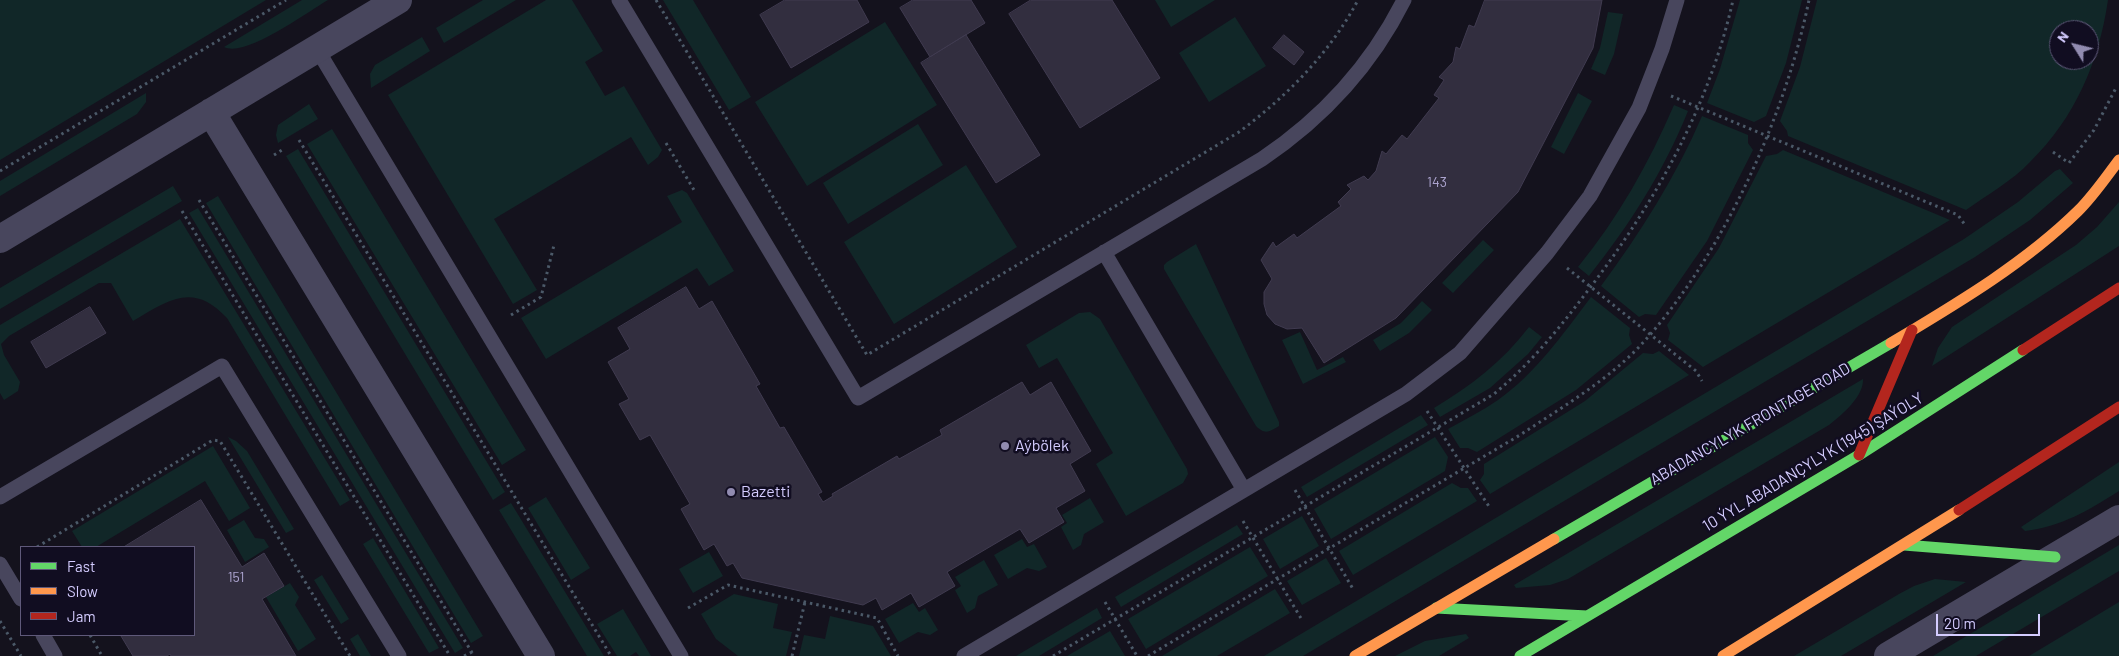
<!DOCTYPE html>
<meta charset="utf-8">
<style>
body{margin:0}
#map{position:relative;width:2119px;height:656px;overflow:hidden;background:#14121d;font-family:Barlow,sans-serif}
canvas{display:block}
.legend{position:absolute;left:20px;top:546px;width:175px;height:90px;box-sizing:border-box;background:#110d21;border:1px solid #5f597a;margin:0;padding:6px 9px;list-style:none;font-size:15px;color:#d4ccff}
.legend li{display:flex;align-items:center;gap:10px;height:25px}
.legend b{width:25px;border:1px solid #5f597a}
.north{position:absolute;left:2049px;top:20px;width:50px;height:50px;box-sizing:border-box;background:#110d21;border:1px solid #5f597a;border-radius:50%;rotate:306deg;font-size:14px;font-weight:700;line-height:20px;text-align:center;color:#d4ccff}
.north::after{content:'';display:block;margin:auto;width:18px;height:22px;background:#918bb0;clip-path:polygon(50% 0,100% 100%,50% 72%,0 100%)}
.scale{position:absolute;left:1936px;top:614px;width:104px;height:22px;box-sizing:border-box;border:2px solid #d4ccff;border-top:0;padding-left:6px;font-size:15px;line-height:18px;white-space:nowrap;color:#d4ccff;-webkit-text-stroke:4px #110d21;paint-order:stroke}
</style>
<div id="map">
<canvas width="2119" height="656"></canvas>
<ul class="legend">
<li><b style="height:6px;background:#63d668"></b>Fast</li>
<li><b style="height:6px;background:#ff974d"></b>Slow</li>
<li><b style="height:6px;background:#b3261e"></b>Jam</li>
</ul>
<div class="north">N</div>
<div class="scale">20 m</div>
</div>
<script>
const ctx = document.querySelector('canvas').getContext('2d');
ctx.lineJoin = 'round';
function paint(path, color) {
  ctx.fillStyle = color;
  ctx.fill(path, 'evenodd');
}
function strokePath(path, color, width, dash) {
  ctx.strokeStyle = color;
  ctx.lineWidth = width;
  ctx.lineCap = dash ? 'butt' : 'round';
  ctx.setLineDash(dash || []);
  ctx.stroke(path);
}
function label(font, color, halo, rows, align = 'center') {
  ctx.font = font + ' Barlow,sans-serif';
  ctx.lineWidth = 5;
  ctx.setLineDash([]);
  ctx.textBaseline = 'middle';
  ctx.strokeStyle = halo;
  ctx.fillStyle = color;
  for (const [text, x, y, turn = 0] of rows) {
    ctx.save();
    ctx.translate(x, y);
    ctx.rotate((+turn || 0) * Math.PI / 180);
    ctx.textAlign = isNaN(turn) ? turn : align;
    if (halo) ctx.strokeText(text, 0, 0);
    ctx.fillText(text, 0, 0);
    ctx.restore();
  }
}
paint(new Path2D(`
 M0 0H266L0 160Z
 M302 0H328C307 12 246 58 224 47Z
 M483 0H516L444 43 436 28Z
 M546 0H572L603 51 585 62 605 96 624 86 662 150 658 157 648 165 631 137 494 219 537 290 513 304 388 95Z
 M663 0H693L751 97 729 110Z
 M1155 0H1215L1171 27Z
 M1740 0H1802L1786 63 1766 116 1754 122 1707 103 1720 69Z
 M1817 0H2108C2099 62 2075 118 2030 162 2012 181 1987 195 1966 210L1788 136 1787 131 1780 121 1800 67ZM2059 30H2089V60H2059Z
 M1608 12 1623 14 1614 54 1605 75 1591 69 1600 48Z
 M1235 17 1266 66 1209 102 1179 53Z
 M885 22 937 105 807 186 755 102Z
 M422 37 430 51 371 88 370 74 375 65Z
 M146 93V102L137 114 0 196V181Z
 M1578 93 1592 101 1564 154 1551 147Z
 M309 104 318 119 278 143 276 135 278 125Z
 M1674 105 1688 111C1664 171 1629 226 1589 276L1578 267C1618 218 1649 163 1674 105Z
 M1702 116 1748 135V143L1753 150 1707 241 1656 315 1645 314 1639 317 1601 286C1640 233 1676 177 1702 116Z
 M918 124 943 165 848 224 823 183Z
 M332 129 526 450 502 465 307 144Z
 M298 149 505 492 493 500 286 156Z
 M1783 150 1950 220 1703 367 1668 340 1670 333 1667 325 1719 248 1766 156 1777 154Z
 M966 165 1017 247 894 324 844 242Z
 M2060 169 2073 183 2030 220 1975 257 1303 656H1264L1964 239 2018 202 2055 171Z
 M173 186 182 201 0 309V288Z
 M682 190 687 193 734 271 709 286 697 268 546 359 521 318 682 222 667 196Z
 M218 196 483 636 471 643 206 203Z
 M2119 202V246L1932 366 1938 348 1952 327 2076 245 2097 227Z
 M198 208 463 648 455 653 189 213Z
 M180 219 350 500 340 506 227 318C194 282 169 299 133 321L111 283H99L9 336 1 344 4 355 20 382 18 391 4 400 0 393V325Z
 M1483 240 1494 250 1453 293 1442 283Z
 M1196 244 1279 422V426C1269 432 1265 435 1256 426L1164 269V265L1167 262Z
 M1591 297 1630 328 1629 335 1632 344 1576 390 1477 452 1468 448H1460L1448 429C1464 420 1482 411 1498 400 1536 373 1563 334 1591 297Z
 M1422 301 1432 310 1409 333 1380 351 1373 340 1401 323Z
 M1090 312 1100 319 1187 469 1188 474 1183 483 1126 516 1096 464 1113 453 1057 358 1039 368 1026 345 1079 313Z
 M1529 327 1542 337 1528 354 1490 388 1440 417 1434 408C1471 386 1503 361 1529 327Z
 M1300 332 1317 370 1343 357 1346 362 1303 384 1282 340Z
 M1659 351 1689 375 1490 494 1480 480 1484 474V464L1585 401 1643 353 1653 354Z
 M1863 379C1864 396 1842 415 1829 425L1568 579 1550 585 1516 588 1514 585Z
 M1421 415 1428 425 1307 497 1301 487Z
 M228 437 236 441 247 451 294 529 286 533Z
 M1435 437 1448 457 1445 471 1331 539 1314 509Z
 M213 446 250 508 229 521 205 481 96 547H82L72 531Z
 M2119 462V491C2087 511 2063 526 2025 531L2021 527Z
 M1452 483 1461 488H1468L1477 501 1353 575 1339 551Z
 M546 497 590 568 571 580 528 508Z
 M1090 498 1104 522 1084 534 1081 545 1073 550 1061 527 1067 523 1062 515Z
 M511 503 604 656H587L499 510Z
 M1302 516 1319 546 1280 569 1263 539Z
 M244 520 255 538 264 539 269 547 245 562 227 530Z
 M1237 525 1243 534 1121 607 1115 597Z
 M373 538 439 648 429 653 363 544Z
 M1022 539 1027 547 1034 544 1047 567 1039 571 1027 568 1008 579 994 555Z
 M2119 545V571L1976 656H1933Z
 M1250 547 1268 576 1146 649 1128 619Z
 M709 552 723 576 693 593 679 569Z
 M1326 558 1341 583 1302 605 1287 581Z
 M984 560 998 585 978 596 975 608 967 613 955 590 961 586 955 577Z
 M322 575 349 619 341 624 314 580Z
 M1935 579 1966 582 1841 656H1794L1899 594 1914 586Z
 M290 583 299 597 295 605 316 639 298 651 266 597Z
 M1275 589 1290 613 1217 656H1162Z
 M734 594 778 604 773 628 792 632 786 656H738L716 639 701 614Z
 M2119 602V656H2029Z
 M913 603 919 612 925 608 938 630 930 635 918 632 899 643 885 619Z
 M1097 608 1102 618 1039 656H1016Z
 M623 609 651 656H639L636 652 630 656H617L597 624Z
 M830 616 873 626 891 656H799L804 635 825 639Z
 M1110 631 1125 656H1067Z
 M358 634 371 656H360L350 639Z
 M1466 634 1469 638 1439 656H1395L1425 641Z`), '#112728');
const building = new Path2D(`
 M785 0H857L869 22 791 68 760 15Z
 M913 0H971L985 23 930 57 900 8Z
 M1031 0H1112L1160 78 1080 128 1009 14Z
 M1485 0H1602L1593 48 1518 192 1396 318 1324 363 1302 328 1287 329 1275 324 1267 315 1264 304V292L1272 279 1261 260 1273 242 1276 247 1294 234 1297 238 1341 206 1338 202 1351 189 1347 185 1364 176 1368 180 1376 171 1382 151 1386 154 1402 135 1407 139 1439 98 1434 95 1444 80 1439 77 1453 62 1456 47 1460 49 1469 25 1474 27Z
 M966 35 1040 155 996 183 921 63Z
 M1284 35 1304 52 1294 65 1273 48Z
 M686 287 699 309 712 301 760 384 756 386 780 428 784 427 822 492 818 494 823 502 833 496 832 494 897 456 899 459 942 435 940 430 1022 382 1030 395 1051 382 1091 451 1070 464 1085 491 1056 508 1064 522 1029 543 1020 529 947 572 955 586 919 607 911 593 882 610 876 598 863 605 742 578 733 563 727 566 714 544 704 550 681 509 690 504 650 435 640 440 619 404 629 399 608 362 630 349 618 328Z
 M90 307 106 333 46 368 31 342Z
 M201 500 242 567 264 553 284 586 262 599 296 656H171L170 654 167 656H133L121 636 120 635H194V547H124Z`);
paint(building, '#322e3f');
strokePath(building, '#403b50', 1);
strokePath(new Path2D(`
 M656 0 867 355 1239 132C1287 96 1330 53 1358 0
 M1671 96 1958 215 1965 225
 M299 140 611 656
 M666 143 694 190
 M2053 152 2069 163 2094 130 2117 86
 M274 155 282 150
 M0 171 286 0
 M199 200 474 656
 M182 211 450 656
 M1567 268 1696 371 1702 381
 M511 315 541 297 554 245
 M1427 411 1490 508
 M1295 490 1353 589
 M1243 521 1302 620
 M37 547 213 440 220 441 350 656
 M1105 602 1137 656
 M688 608 728 585 877 618 898 656
 M0 621 21 656
 M90 635 102 656
 M464 656 472 652
 M792 656 805 602
 M1053 656 1494 394C1530 364 1558 330 1586 293 1653 206 1709 108 1733 0
 M1148 656 1520 435C1561 408 1605 382 1639 347 1721 259 1785 118 1809 0`), '#4b5968', 3, [2.5, 4]);
strokePath(new Path2D(`
 M619 0 858 398 1262 159C1323 118 1371 66 1404 0
 M317 49 681 656
 M1104 252 1244 490
 M0 497 222 366 399 656
 M0 564 21 599
 M43 635 55 656
 M964 656 1406 394 1460 353 1547 253 1590 196 1639 108 1662 49 1677 0`), '#48465d', 15);
strokePath(new Path2D(`
 M211 112 541 656
 M0 239 398 0
 M1888 656 2119 519`), '#48465d', 28);
strokePath(new Path2D(`
 M1554 539 1891 343
 M1904 545 2055 557
 M1436 608 1587 616
 M1520 656 1859 455 2023 350`), '#63d668', 11);
strokePath(new Path2D(`
 M1891 343C1956 304 2024 264 2078 211 2094 195 2106 177 2119 160
 M1355 656 1554 539
 M1723 656 1959 510`), '#ff974d', 11);
strokePath(new Path2D(`
 M2023 350 2119 288
 M1859 455 1912 330
 M1959 510 2119 407`), '#b3261e', 11);
for (const [x, y, r, color] of [
 [1005,446,5,"#918bb0"],
 [731,492,5,"#918bb0"]
]) {
  const dot = new Path2D();
  dot.arc(x, y, r, 0, 2 * Math.PI);
  ctx.fillStyle = color;
  ctx.fill(dot);
  strokePath(dot, '#110d21', 2);
}
label('14px', '#aca4cf', null, [
 ["143",1437,182],
 ["151",236,577]
]);
label('16px', '#d4ccff', '#110d21', [
 ["ABADANCYLYK FRONTAGE ROAD",1750,424,-30],
 ["10 ÝYL ABADANÇYLYK (1945) ŞAÝOLY",1813,462,-31]
]);
label('16px', '#d4ccff', '#110d21', [
 ["Aýbölek",1015,446],
 ["Bazetti",741,492]
], 'left');
</script>
